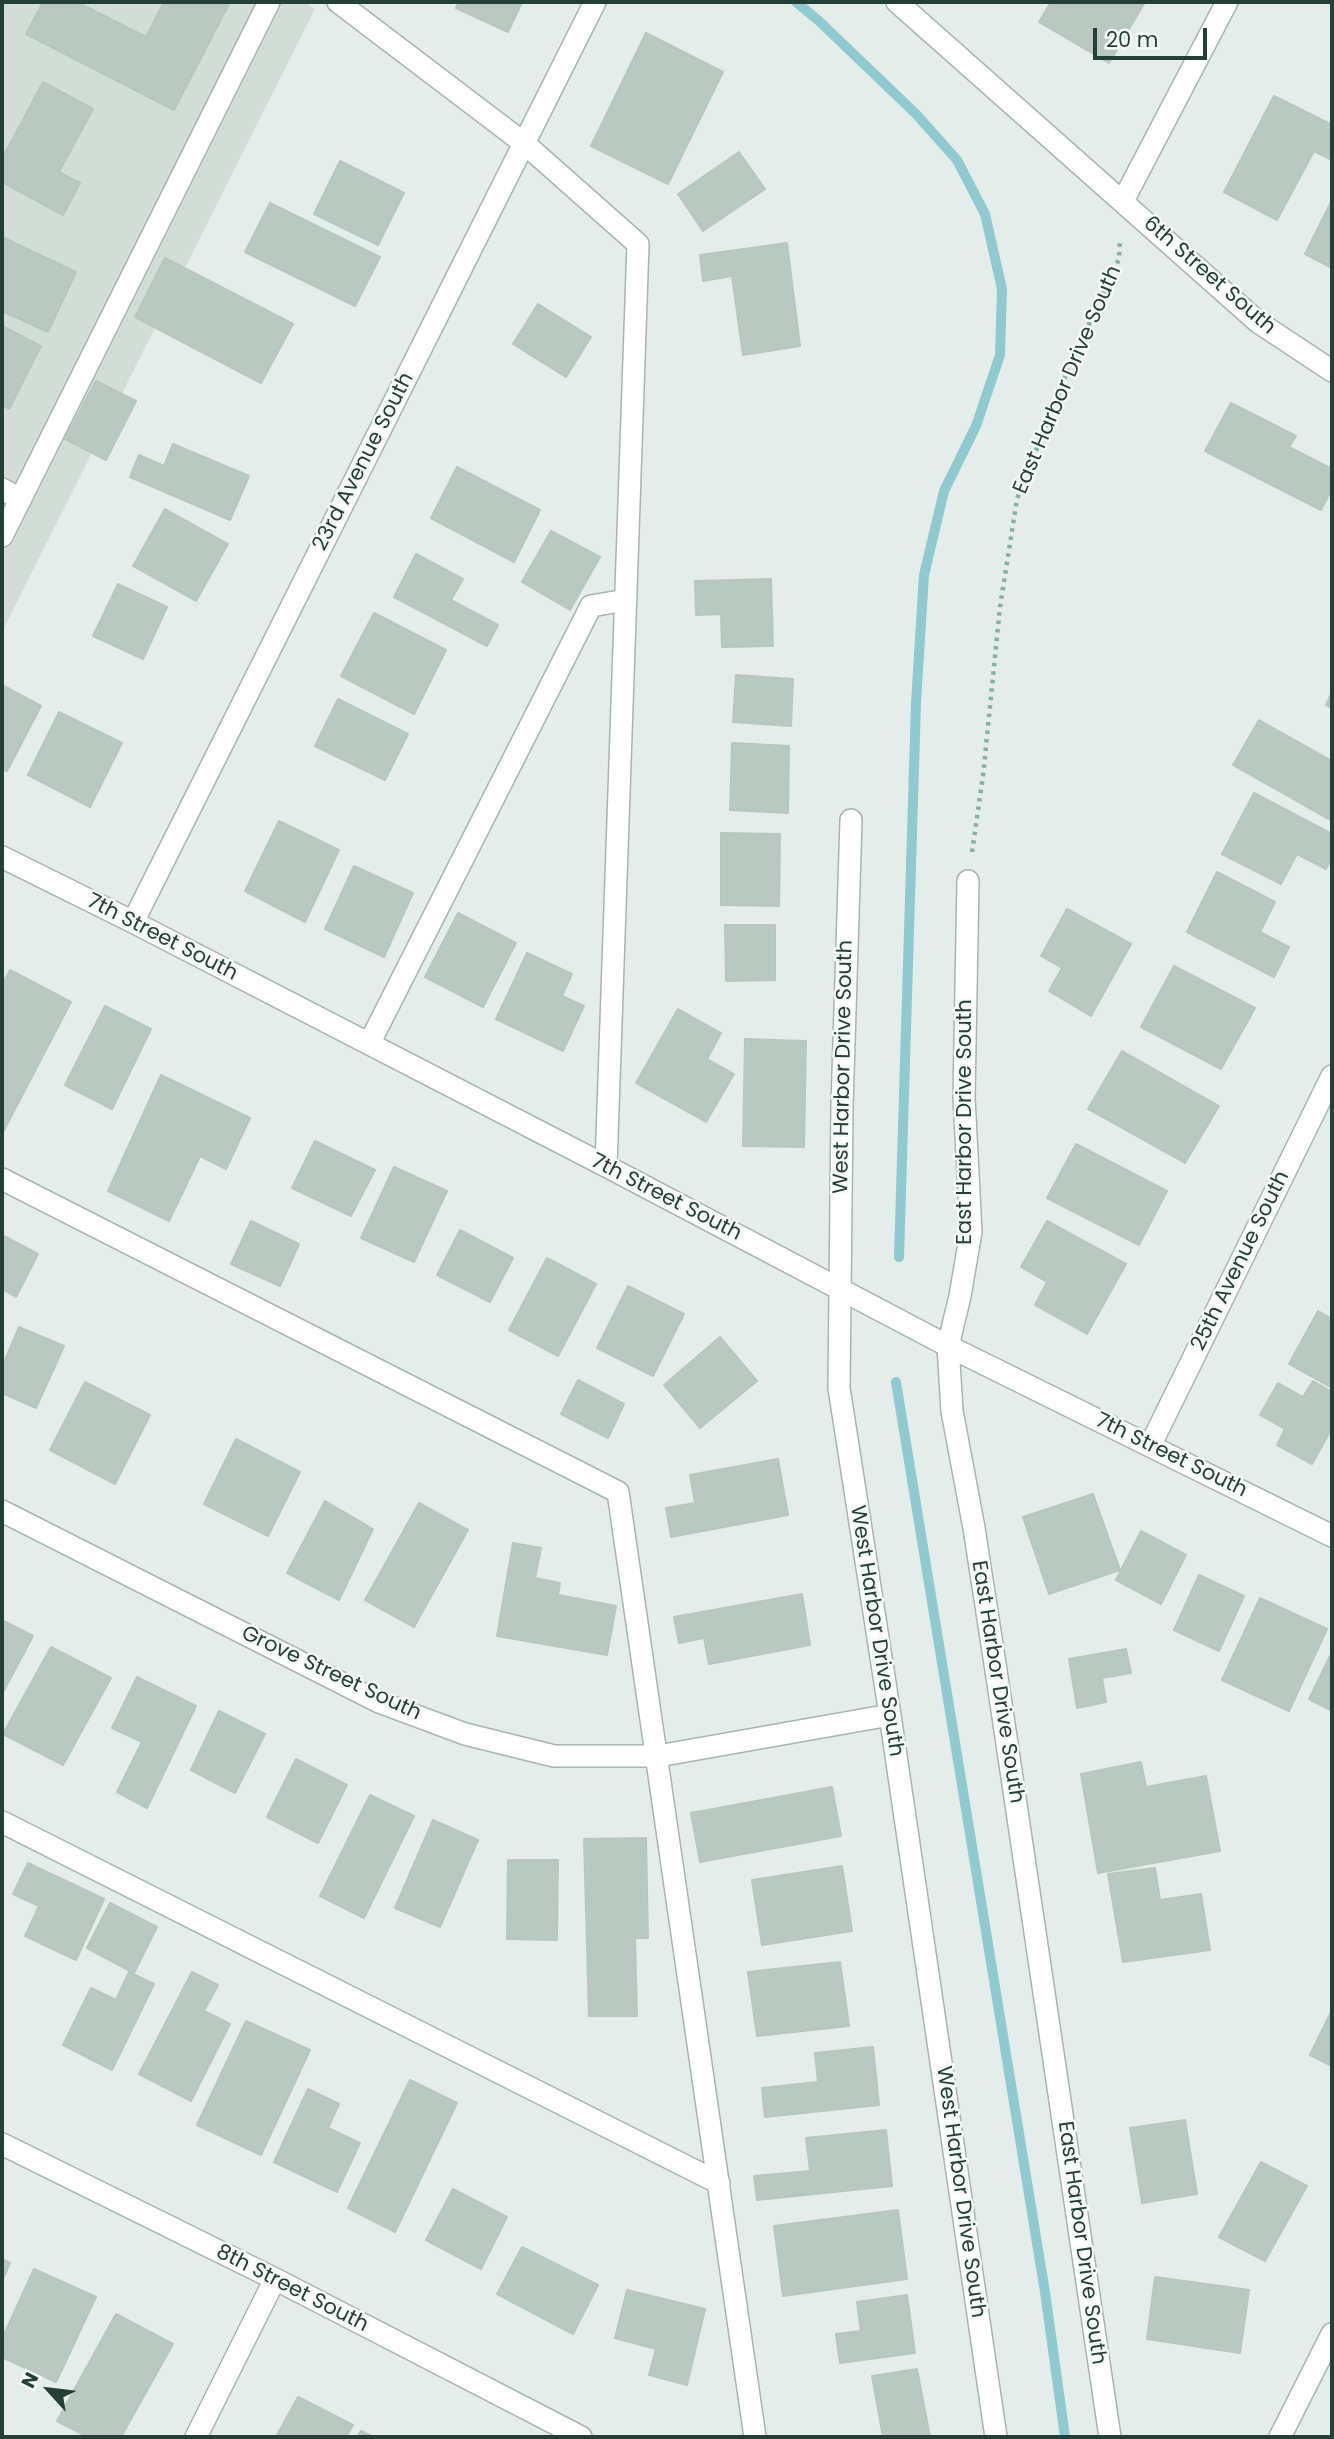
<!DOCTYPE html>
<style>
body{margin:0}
#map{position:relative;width:1334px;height:2439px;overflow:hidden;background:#e4ede9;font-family:Poppins,sans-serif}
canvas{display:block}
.frame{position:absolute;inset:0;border:4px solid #243f36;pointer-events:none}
.north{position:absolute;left:14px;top:2355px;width:70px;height:70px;-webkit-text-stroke:5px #f5faf7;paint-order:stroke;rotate:297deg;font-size:19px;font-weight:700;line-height:28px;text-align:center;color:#243f36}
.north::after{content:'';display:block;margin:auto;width:24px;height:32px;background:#243f36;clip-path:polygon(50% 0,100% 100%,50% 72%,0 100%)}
.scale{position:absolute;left:1093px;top:28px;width:114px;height:32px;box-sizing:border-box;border:4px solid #243f36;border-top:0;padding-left:9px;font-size:21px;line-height:24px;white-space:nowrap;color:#243f36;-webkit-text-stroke:5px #f5faf7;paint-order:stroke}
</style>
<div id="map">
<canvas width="1334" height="2439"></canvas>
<div class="frame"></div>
<div class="north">N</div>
<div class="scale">20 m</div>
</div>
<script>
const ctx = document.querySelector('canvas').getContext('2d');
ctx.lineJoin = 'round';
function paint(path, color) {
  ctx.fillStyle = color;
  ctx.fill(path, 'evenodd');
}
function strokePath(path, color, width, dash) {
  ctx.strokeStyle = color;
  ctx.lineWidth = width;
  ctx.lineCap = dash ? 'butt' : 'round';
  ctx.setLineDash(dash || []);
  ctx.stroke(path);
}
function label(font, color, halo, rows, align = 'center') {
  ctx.font = font + ' Poppins,sans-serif';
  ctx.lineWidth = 5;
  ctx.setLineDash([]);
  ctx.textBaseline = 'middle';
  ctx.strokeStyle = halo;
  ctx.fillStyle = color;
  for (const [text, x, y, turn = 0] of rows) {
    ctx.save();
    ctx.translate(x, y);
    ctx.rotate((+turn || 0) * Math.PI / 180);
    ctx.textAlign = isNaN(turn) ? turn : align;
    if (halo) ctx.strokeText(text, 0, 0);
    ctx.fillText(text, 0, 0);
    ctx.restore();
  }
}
paint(new Path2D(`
 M2 2H305L315 9 2 632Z`), '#d3ddd8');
strokePath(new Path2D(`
 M796 2 819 21 916 114 957 160 985 214 1002 289 1000 355 976 426 944 491 924 575 916 703 899 1257
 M896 1382 1045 2292 1065 2437`), '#8fcad0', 10);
const building = new Path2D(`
 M43 2H77L146 37 164 2H230L174 110 26 34Z
 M459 2H522L508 32 456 8Z
 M1051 2H1145L1109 63 1039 22Z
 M646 33 723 72 668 184 591 146Z
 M43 82 93 109 59 172 80 183 63 215 2 182V159Z
 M1274 96 1332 125V160L1314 151 1277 220 1224 192Z
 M739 152 765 189 703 231 678 194Z
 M340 161 404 193 378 245 314 214Z
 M1332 200V268L1305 254Z
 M270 203 380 257 355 306 245 252Z
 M2 237 76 272 48 332 2 311Z
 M787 243 800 346 743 355 732 276 703 281 700 255Z
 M165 258 293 324 261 383 135 317Z
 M538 304 591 337 566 377 513 344Z
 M2 326 41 346 9 409 2 405Z
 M96 381 136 401 106 460 65 439Z
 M1231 403 1296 436 1289 447 1332 469V489L1321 510 1205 451Z
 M173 444 249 476 230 520 130 477 139 455 164 466Z
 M457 467 540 510 514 562 431 518Z
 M165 509 228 544 196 601 133 566Z
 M551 531 600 557 570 610 522 582Z
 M416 554 463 579 451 600 498 625 487 646 394 597Z
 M771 579 773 646 722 647 721 614 696 615 695 581Z
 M118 584 167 607 143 659 93 636Z
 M374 613 446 650 414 714 341 676Z
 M736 675 793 679 791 726 733 722Z
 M2 685 41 706 7 771 2 769Z
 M1332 692V708L1326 705Z
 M338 699 408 734 385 780 315 746Z
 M59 712 122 743 90 807 28 775Z
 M1259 720 1332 761V821L1233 765Z
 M732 743 789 746 788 813 730 810Z
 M1254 793 1332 834V856L1326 869 1297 854 1281 884 1222 854Z
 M279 821 339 850 305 922 245 891Z
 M721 833 780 834 779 906 721 905Z
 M354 866 413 893 384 957 325 929Z
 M1217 872 1275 902 1260 932 1289 947 1274 977 1187 932Z
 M1067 909 1131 944 1091 1016 1049 991 1062 968 1041 956Z
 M458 913 516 943 483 1007 425 977Z
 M725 925H775V980L726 981Z
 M527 953 572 974 562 996 584 1006 563 1051 496 1019Z
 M1174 966 1255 1008 1221 1069 1141 1027Z
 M10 970 71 1002 3 1132 2 985Z
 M105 1006 151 1029 112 1109 65 1085Z
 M678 1009 721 1033 707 1059 734 1074 706 1122 636 1083Z
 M745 1039 806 1041 804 1147 743 1146Z
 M1122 1051 1219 1106 1185 1163 1088 1109Z
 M161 1075 250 1118 226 1169 200 1156 169 1221 108 1191Z
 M315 1141 375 1170 351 1216 292 1188Z
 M1076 1144 1167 1191 1139 1245 1047 1198Z
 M394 1167 447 1191 414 1262 361 1238Z
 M251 1221 299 1244 280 1286 231 1264Z
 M1047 1221 1126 1264 1087 1334 1035 1305 1047 1282 1021 1267Z
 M460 1230 513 1258 490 1302 437 1275Z
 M2 1235 38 1254 16 1297 2 1289Z
 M547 1258 596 1284 558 1356 509 1330Z
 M628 1286 684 1314 653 1376 597 1348Z
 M1318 1311 1332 1319V1388L1289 1364Z
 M19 1327 64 1346 36 1408 2 1393V1367Z
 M720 1337 757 1381 700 1428 664 1385Z
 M578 1380 624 1404 608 1438 561 1414Z
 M1313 1381 1332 1392V1428L1312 1464 1277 1445 1285 1429 1260 1415 1278 1383 1303 1397Z
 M85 1382 150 1415 115 1484 50 1450Z
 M236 1439 300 1472 268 1536 204 1504Z
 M778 1459 788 1515 671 1537 666 1508 695 1503 690 1475Z
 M1093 1494 1120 1570 1049 1594 1023 1517Z
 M325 1501 373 1529 339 1600 287 1573Z
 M419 1503 468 1530 414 1627 365 1600Z
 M1141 1531 1186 1555 1161 1604 1116 1580Z
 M513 1543 541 1548 535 1578 560 1583 558 1595 616 1606 607 1655 497 1636Z
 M1199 1575 1244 1596 1219 1651 1174 1630Z
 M802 1594 810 1645 709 1664 704 1638 679 1643 674 1617Z
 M1260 1598 1327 1629 1289 1711 1222 1680Z
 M2 1620 33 1636 2 1694Z
 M51 1647 111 1678 63 1765 3 1734Z
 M1126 1649 1131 1673 1102 1678 1106 1702 1077 1708 1069 1659Z
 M1332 1652V1711L1309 1699Z
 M137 1677 196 1706 147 1808 117 1792 142 1742 112 1728Z
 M219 1711 265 1734 235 1793 191 1770Z
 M296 1759 347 1785 318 1843 267 1817Z
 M1141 1762 1146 1787 1206 1776 1220 1851 1098 1873 1081 1774Z
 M832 1787 841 1836 700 1862 691 1813Z
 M370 1795 414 1816 364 1918 320 1896Z
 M433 1820 478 1840 440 1927 395 1908Z
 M646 1838 648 1938H635L637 2016H589L584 1839Z
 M508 1860H558L557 1940 507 1939Z
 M28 1863 104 1899 76 1960 25 1936 39 1906 13 1894Z
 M842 1866 852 1931 762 1945 752 1880Z
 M1155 1868 1160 1900 1201 1894 1210 1950 1123 1962 1108 1874Z
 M110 1903 157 1927 134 1973 87 1948Z
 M840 1962 849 2026 757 2036 748 1972Z
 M129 1972 154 1984 112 2070 63 2045 91 1988 116 2000Z
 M192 1972 218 1985 204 2011 230 2024 191 2101 139 2074Z
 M1332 2010V2066L1310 2055Z
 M246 2021 310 2050 261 2155 197 2125Z
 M873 2047 879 2105 765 2117 762 2088 818 2082 815 2053Z
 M410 2080 457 2103 395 2232 348 2208Z
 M308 2089 339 2104 328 2128 360 2143 337 2192 274 2162Z
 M1185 2120 1197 2194 1142 2203 1130 2128Z
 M886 2130 892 2186 757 2200 754 2176 810 2171 806 2138Z
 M1261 2162 1307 2186 1265 2261 1219 2237Z
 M453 2189 507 2217 481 2269 426 2240Z
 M898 2210 907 2279 783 2296 774 2226Z
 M522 2247 598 2285 573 2334 497 2294Z
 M2 2259 10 2263 2 2281Z
 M34 2269 96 2297 56 2382 2 2357V2339Z
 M1155 2277 1249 2290 1240 2353 1147 2339Z
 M627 2290 705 2309 687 2385 649 2375 656 2349 615 2338Z
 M907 2295 915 2353 840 2363 836 2334 861 2331 857 2302Z
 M116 2314 173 2344 121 2437H88L57 2421Z
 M917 2369 930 2437H883L872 2376Z
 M298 2397 353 2425 346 2437H276Z
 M361 2431 373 2437H357Z`);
paint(building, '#bac8c2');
strokePath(building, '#b7c7bf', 2);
const minor = new Path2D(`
 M338 2 525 144 638 244 606 1166
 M897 2 1258 322 1332 371
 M1123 201 1227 2
 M2 489 21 499
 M2 536 269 2
 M851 820 842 1106 839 1388 890 1715 996 2437
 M2 857 133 922 606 1166 948 1346 1332 1536
 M968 881 964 1097 971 1232 960 1296 948 1346 952 1411 974 1528 999 1690 1110 2437
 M133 922 595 2
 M369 1044 591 606 626 600
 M2 1179 618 1492 755 2437
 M1150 1446 1332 1076
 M2 1511 379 1702 465 1734 554 1756H658L890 1715
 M2 1822 719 2183
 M2 2144 275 2279 581 2437
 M196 2437 275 2279
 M1280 2437 1332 2334`);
strokePath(minor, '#a7b5b0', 24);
strokePath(new Path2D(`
 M972 852 983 776 1000 607 1017 499 1067 372 1119 259 1120 240`), '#86b0a0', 4.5, [3.5, 5]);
strokePath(minor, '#fff', 21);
label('21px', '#243f36', '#f5faf7', [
 ["6th Street South",1209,276,41],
 ["East Harbor Drive South",1068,380,-67],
 ["23rd Avenue South",364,462,-63],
 ["7th Street South",162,938,27],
 ["West Harbor Drive South",844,1067,-89],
 ["East Harbor Drive South",966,1122,-90],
 ["7th Street South",666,1198,27],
 ["25th Avenue South",1241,1261,-64],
 ["7th Street South",1171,1456,26],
 ["West Harbor Drive South",876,1631,81],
 ["Grove Street South",331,1674,25],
 ["East Harbor Drive South",997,1682,81],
 ["West Harbor Drive South",960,2192,82],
 ["East Harbor Drive South",1081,2243,82],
 ["8th Street South",292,2289,27]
]);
</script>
